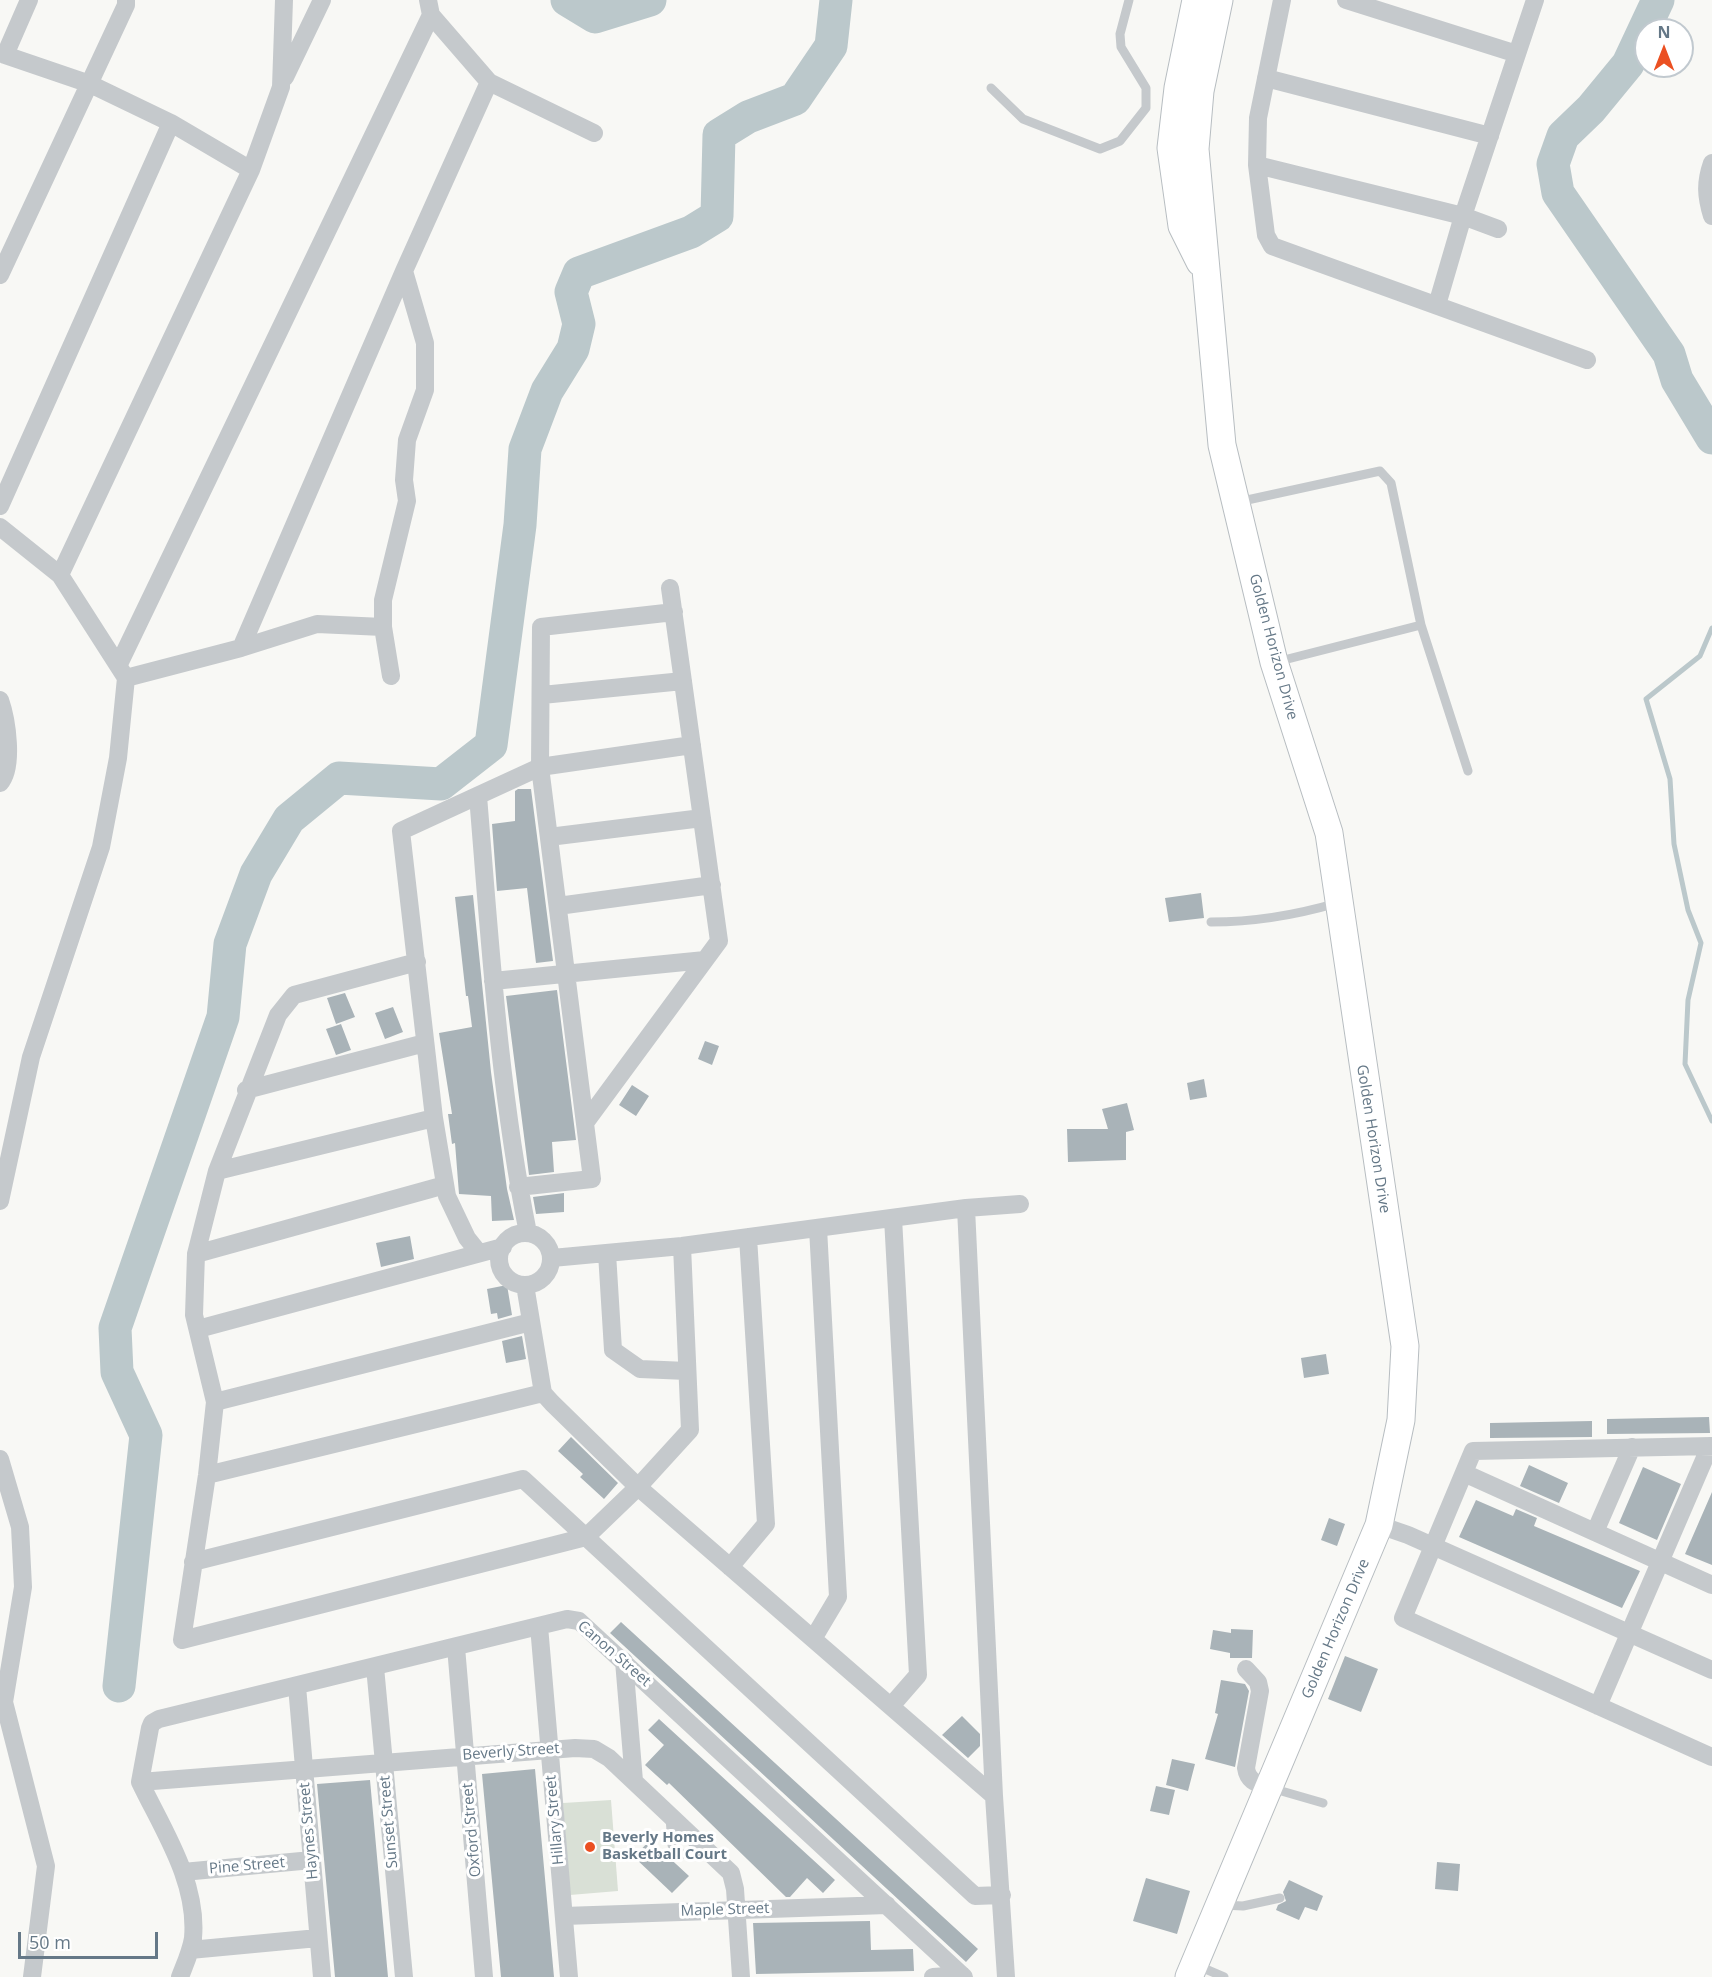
<!DOCTYPE html>
<style>
body{margin:0}
#map{position:relative;width:1712px;height:1977px;overflow:hidden;background:#f8f8f5;font-family:"Open Sans",sans-serif}
canvas{display:block}
.north{position:absolute;left:1634px;top:18px;width:60px;height:60px;box-sizing:border-box;background:#fff;border:2px solid #c1c9cf;border-radius:50%;rotate:0deg;font-size:16px;font-weight:700;line-height:24px;text-align:center;color:#657887}
.north::after{content:'';display:block;margin:auto;width:21px;height:27px;background:#eb5022;clip-path:polygon(50% 0,100% 100%,50% 72%,0 100%)}
.scale{position:absolute;left:18px;top:1932px;width:140px;height:27px;box-sizing:border-box;border:3px solid #657887;border-top:0;padding-left:8px;font-size:18px;line-height:21px;white-space:nowrap;color:#657887;-webkit-text-stroke:4px #fff;paint-order:stroke}
</style>
<div id="map">
<canvas width="1712" height="1977"></canvas>
<div class="north">N</div>
<div class="scale">50 m</div>
</div>
<script>
const ctx = document.querySelector('canvas').getContext('2d');
ctx.lineJoin = 'round';
function paint(path, color) {
  ctx.fillStyle = color;
  ctx.fill(path, 'evenodd');
}
function strokePath(path, color, width, dash) {
  ctx.strokeStyle = color;
  ctx.lineWidth = width;
  ctx.lineCap = dash ? 'butt' : 'round';
  ctx.setLineDash(dash || []);
  ctx.stroke(path);
}
function label(font, color, halo, rows, align = 'center') {
  ctx.font = font + ' "Open Sans",sans-serif';
  ctx.lineWidth = 6;
  ctx.setLineDash([]);
  ctx.textBaseline = 'middle';
  ctx.strokeStyle = halo;
  ctx.fillStyle = color;
  for (const [text, x, y, turn = 0] of rows) {
    ctx.save();
    ctx.translate(x, y);
    ctx.rotate((+turn || 0) * Math.PI / 180);
    ctx.textAlign = isNaN(turn) ? turn : align;
    if (halo) ctx.strokeText(text, 0, 0);
    ctx.fillText(text, 0, 0);
    ctx.restore();
  }
}
paint(new Path2D(`
 M611 1800 618 1891 570 1895 563 1803Z`), '#d9e0d6');
strokePath(new Path2D(`
 M1712 628 1700 656 1646 699 1670 779 1674 844 1688 910 1701 943 1688 1000 1685 1064 1712 1121`), '#bbc8cb', 5);
strokePath(new Path2D(`
 M567 0 595 17 650 0
 M1658 0 1628 64 1591 109 1563 136 1553 164 1558 193 1669 354 1677 380 1712 438
 M119 1686 146 1435 117 1372 115 1328 223 1017 230 944 256 874 289 819 339 778 441 784 491 745 520 525 525 449 547 391 573 349 579 324 571 292 579 273 691 232 717 216 719 135 748 117 795 99 831 46 836 0`), '#bbc8cb', 33);
paint(new Path2D(`
 M518 789H531L553 961 536 963 527 888 497 891 492 824 515 821V791Z
 M1201 893 1204 918 1169 922 1165 898Z
 M473 895 491 1072 507 1189 514 1220 492 1221 491 1196 459 1194 455 1143 452 1144 448 1114H452L439 1033 472 1027 468 996H466L455 897Z
 M557 990 576 1140 552 1142 554 1172 529 1175 506 996Z
 M345 993 355 1017 336 1024 327 998Z
 M393 1007 403 1032 385 1039 375 1013Z
 M341 1024 351 1050 336 1055 326 1029Z
 M705 1041 719 1046 712 1065 698 1059Z
 M1204 1079 1207 1097 1190 1100 1187 1083Z
 M632 1085 649 1096 636 1116 619 1105Z
 M1127 1103 1134 1130 1126 1132V1160L1068 1162 1067 1129H1108L1102 1109Z
 M564 1193V1212L536 1214 533 1197Z
 M410 1236 414 1259 381 1267 376 1243Z
 M507 1285 512 1315 498 1319 497 1313 491 1314 487 1289Z
 M522 1336 526 1359 506 1363 502 1341Z
 M1326 1354 1329 1374 1304 1378 1301 1358Z
 M1709 1417 1710 1433 1607 1434V1419Z
 M1592 1421V1437L1490 1438V1423Z
 M571 1437 618 1483 604 1499 580 1477 583 1474 558 1451Z
 M1529 1465 1568 1483 1559 1503 1520 1486Z
 M1643 1467 1681 1484 1657 1540 1619 1523Z
 M1712 1492V1565L1685 1554Z
 M1476 1500 1513 1516 1516 1509 1537 1518 1534 1526 1640 1571 1622 1608 1459 1537Z
 M1329 1518 1345 1524 1337 1546 1321 1540Z
 M621 1622 978 1949 966 1962 610 1633Z
 M1231 1629 1253 1630 1252 1658H1230V1653L1210 1649 1213 1630 1231 1633Z
 M1345 1656 1378 1669 1361 1712 1328 1699Z
 M1221 1680 1245 1684 1249 1691 1235 1767 1205 1759 1218 1714 1215 1713Z
 M962 1716 980 1734V1746L968 1758 942 1735Z
 M659 1719 835 1880 823 1893 807 1878 790 1897H786L669 1783 667 1785 645 1765 664 1745 648 1730Z
 M1172 1759 1195 1764 1188 1791 1166 1785Z
 M535 1769 554 1977H501L482 1774Z
 M370 1780 388 1977H335L317 1784Z
 M1156 1786 1175 1790 1169 1815 1150 1811Z
 M650 1840 689 1876 672 1893 634 1857Z
 M1437 1862 1460 1864 1458 1891 1435 1889Z
 M1146 1878 1190 1891 1177 1934 1133 1921Z
 M1289 1880 1323 1896 1317 1911 1305 1907 1299 1920 1276 1910 1278 1905 1286 1901 1283 1892Z
 M870 1921 871 1950 913 1949 914 1971 756 1974 753 1923Z`), '#a9b3b8');
const secondary = new Path2D(`
 M1196 0 1178 88 1171 148 1182 226 1200 262
 M1189 1977 1379 1525 1401 1420 1405 1346 1329 833 1274 662 1222 445 1195 149 1200 91 1219 0`);
strokePath(secondary, '#b7bdc1', 29);
strokePath(new Path2D(`
 M991 88 1023 119 1100 149 1120 141 1146 108V88L1121 47 1120 34 1129 0
 M1238 502 1380 471 1391 483 1421 625
 M1276 662 1421 625 1468 771
 M1211 922C1253 922 1296 915 1337 903
 M1271 1788 1323 1803
 M670 1817 672 1845
 M683 1854 710 1855
 M1222 1905 1243 1906 1280 1898
 M1196 1965 1224 1977`), '#c5c9cc', 9);
strokePath(new Path2D(`
 M29 0 5 55 90 84 171 123 251 170
 M428 0 431 15 489 82 594 133
 M1282 0 1258 118 1257 165 1266 235 1272 246 1587 360
 M1346 0 1517 54
 M285 77 322 0
 M1266 78 1490 136
 M1712 163C1705 183 1706 196 1712 216
 M1257 165 1463 216 1498 229
 M0 275 126 5V0
 M1437 305 1463 216 1535 0
 M0 506 171 123
 M0 527 60 575 126 678 118 758 101 847 31 1057 0 1201
 M60 575 251 170 281 87 284 0
 M241 648 404 271 489 82
 M119 664 431 15
 M391 676 383 627V600L407 501 404 480 407 440 425 390V343L404 271
 M126 678 241 648 317 624 383 627
 M542 695 683 681
 M0 700C7 720 14 767 0 783
 M478 796C490 942 499 1090 528 1233
 M549 837 702 818
 M558 906 712 885
 M417 962 294 995 278 1015 217 1171 196 1254 194 1315 215 1402 207 1475 182 1640 586 1537 638 1487 690 1430 682 1246
 M493 981 705 960
 M246 1090 425 1043
 M585 1123 719 941 670 588
 M217 1171 434 1118
 M518 1187 592 1179 540 767 692 745
 M966 1208 1020 1204
 M499 1259a26 26 0 1 1 52 0a26 26 0 1 1-52 0Z
 M479 1253 467 1238 447 1196 434 1118 401 831 540 767 541 627 674 612
 M607 1253 613 1350 640 1369 687 1371
 M196 1254 445 1185
 M552 1258 682 1246 966 1208 994 1796 1006 1977
 M525 1285 543 1393 552 1403 638 1487 994 1796
 M198 1329 503 1247
 M215 1402 531 1322
 M1712 1446 1473 1451 1403 1618 1712 1757
 M0 1459 20 1527 23 1587 4 1702 46 1866 32 1977
 M1464 1473 1712 1585
 M207 1475 543 1393
 M1379 1525 1408 1535 1712 1670
 M1595 1532 1632 1447
 M193 1562 523 1479 975 1896 1002 1895
 M730 1567 766 1524 748 1237
 M539 1626 569 1977
 M813 1639 838 1597 818 1228
 M456 1647 484 1977
 M624 1661 634 1781
 M375 1667 404 1977
 M1246 1669 1258 1682 1260 1691 1246 1768C1248 1782 1257 1783 1269 1787
 M297 1686 322 1977
 M891 1706 918 1675 893 1218
 M1598 1706 1710 1446
 M140 1782 150 1728 152 1723 159 1719 567 1619 579 1621 964 1977
 M140 1782 575 1748 594 1749 609 1758 731 1873 735 1889 741 1977
 M140 1782C163 1830 198 1882 193 1938 191 1951 185 1964 180 1977
 M183 1872 312 1860
 M564 1916 887 1905
 M190 1950 318 1938
 M933 1977 962 1975`), '#c5c9cc', 18);
strokePath(secondary, '#fff', 27);
for (const [x, y, r, color] of [
 [590,1847,6,"#eb5022"]
]) {
  const dot = new Path2D();
  dot.arc(x, y, r, 0, 2 * Math.PI);
  ctx.fillStyle = color;
  ctx.fill(dot);
  strokePath(dot, '#fff', 2);
}
label('15px', '#657887', '#fff', [
 ["Golden Horizon Drive",1273,647,75],
 ["Golden Horizon Drive",1373,1139,81],
 ["Golden Horizon Drive",1336,1629,-67],
 ["Canon Street",614,1654,41],
 ["Beverly Street",511,1752,-4],
 ["Hillary Street",555,1820,-95],
 ["Sunset Street",389,1822,-95],
 ["Oxford Street",472,1830,-95],
 ["Haynes Street",309,1831,-95],
 ["Pine Street",247,1866,-5],
 ["Maple Street",725,1910,-2]
]);
label('bold 15px', '#657887', '#fff', [
 ["Beverly Homes",602,1838],
 ["Basketball Court",602,1855]
], 'left');
</script>
